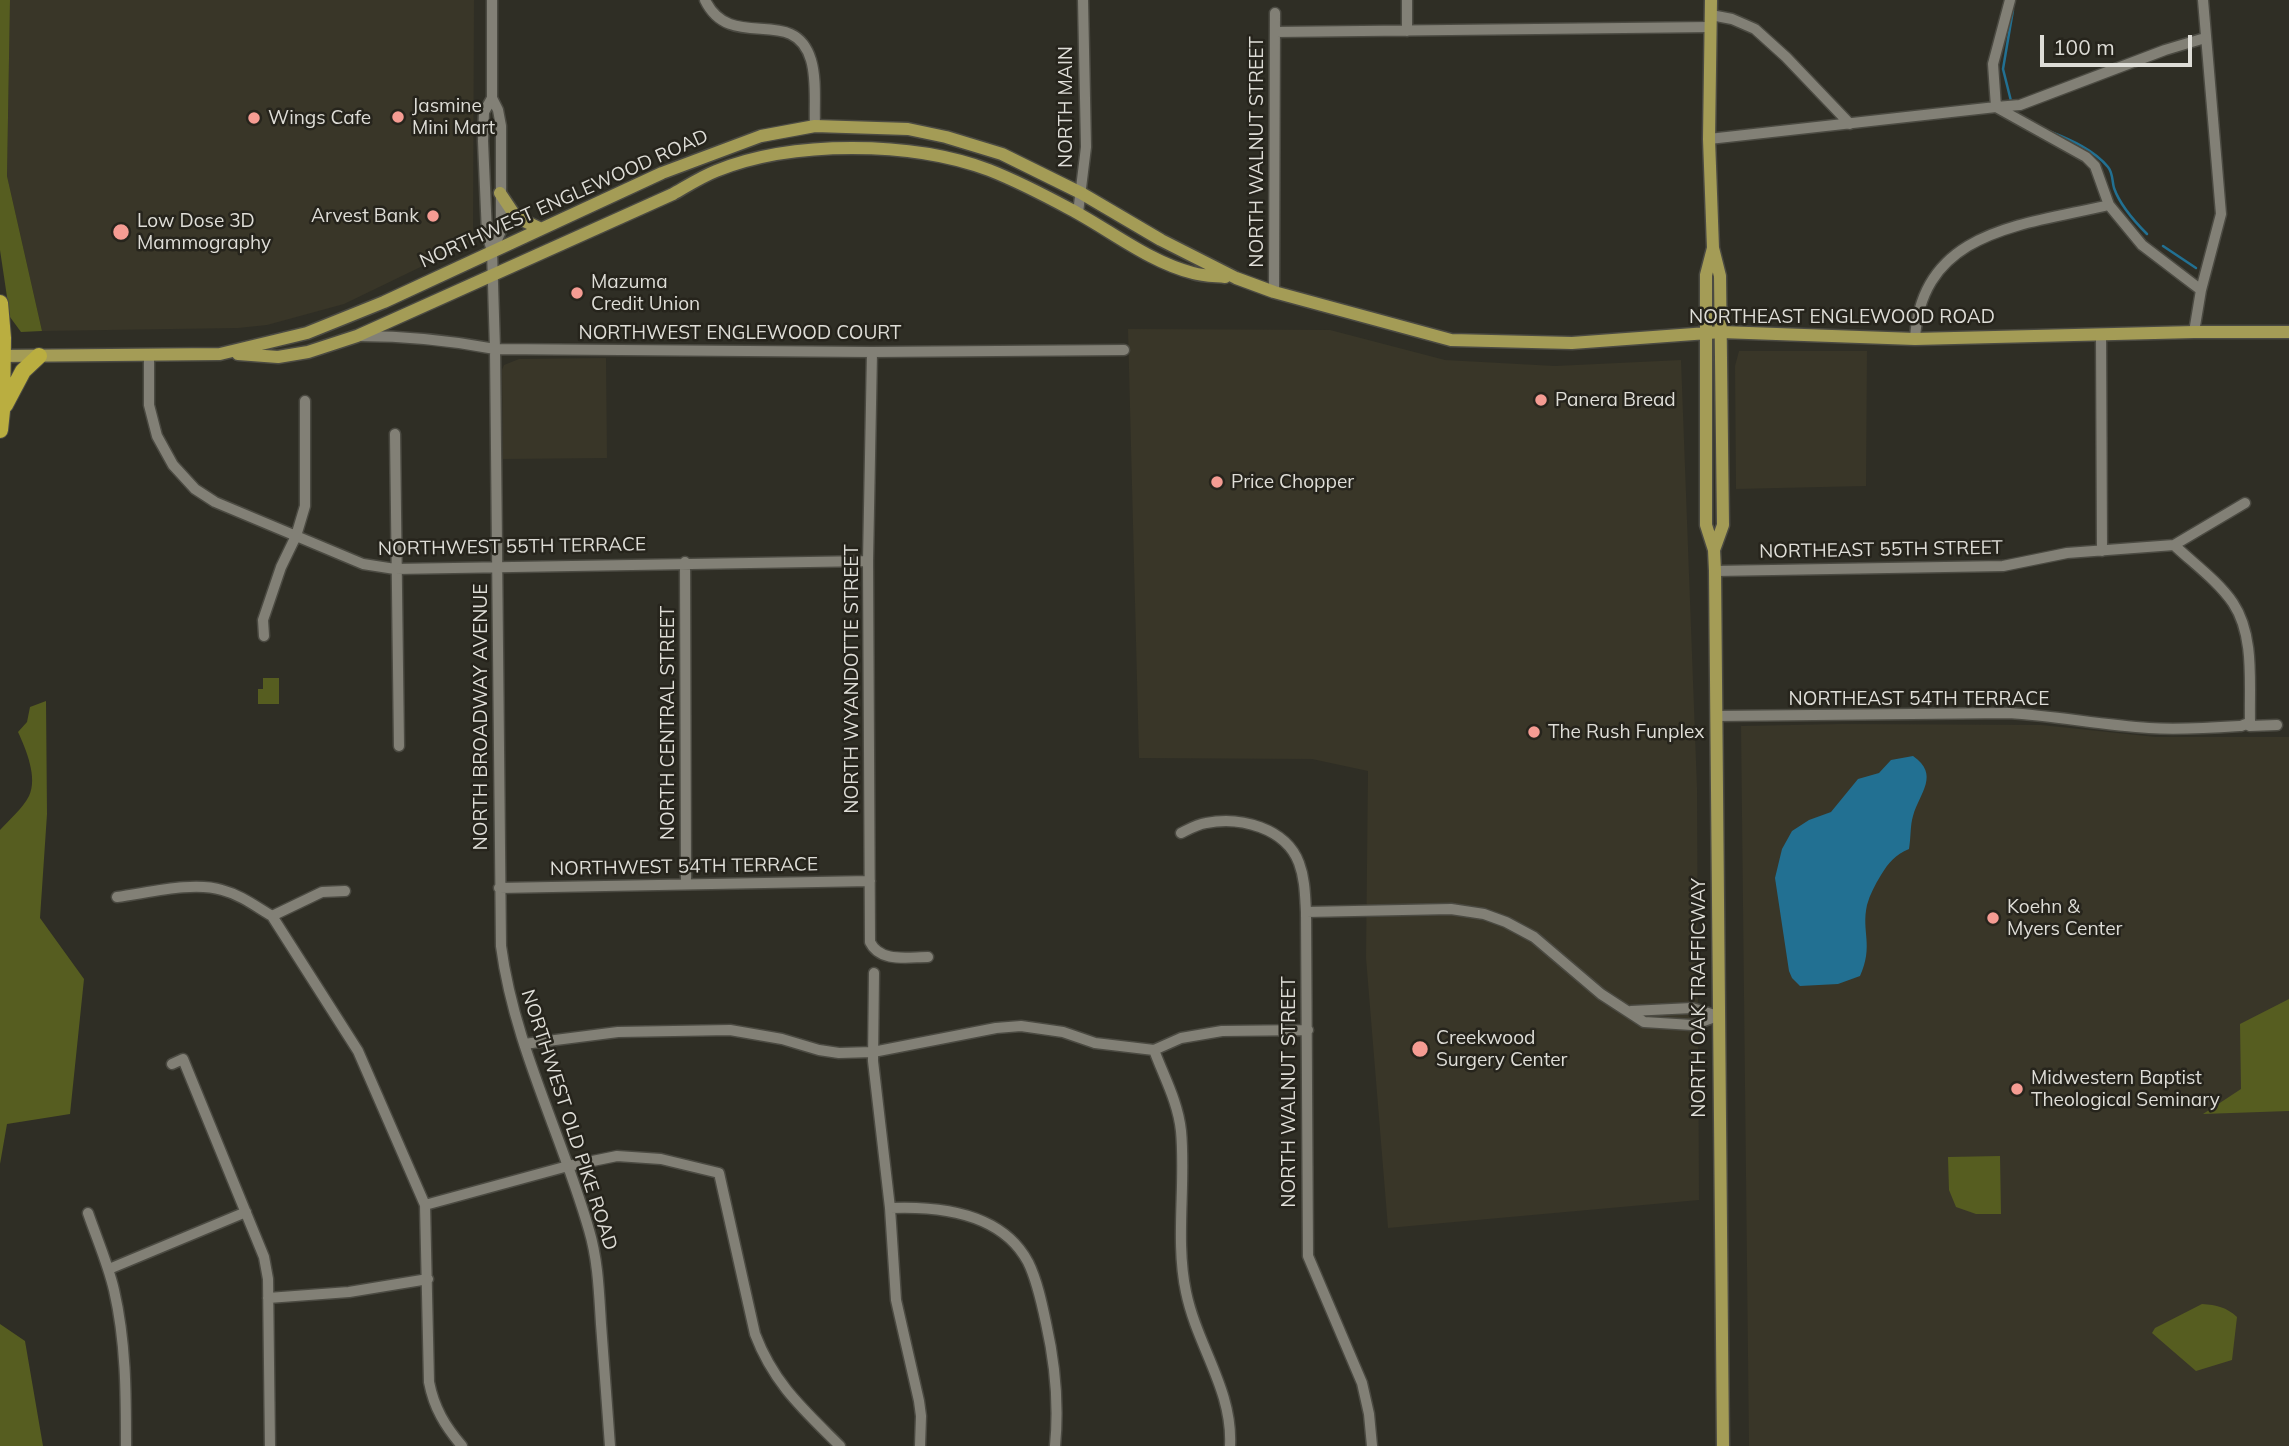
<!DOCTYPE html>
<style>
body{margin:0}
#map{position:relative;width:2289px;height:1446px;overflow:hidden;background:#2f2e25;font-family:Mulish,sans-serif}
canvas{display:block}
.scale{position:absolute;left:2040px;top:35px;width:152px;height:32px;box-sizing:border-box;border:4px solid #deddd7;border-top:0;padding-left:9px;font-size:21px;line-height:24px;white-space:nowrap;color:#deddd7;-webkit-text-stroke:5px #26241c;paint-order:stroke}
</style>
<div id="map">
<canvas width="2289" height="1446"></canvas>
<div class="scale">100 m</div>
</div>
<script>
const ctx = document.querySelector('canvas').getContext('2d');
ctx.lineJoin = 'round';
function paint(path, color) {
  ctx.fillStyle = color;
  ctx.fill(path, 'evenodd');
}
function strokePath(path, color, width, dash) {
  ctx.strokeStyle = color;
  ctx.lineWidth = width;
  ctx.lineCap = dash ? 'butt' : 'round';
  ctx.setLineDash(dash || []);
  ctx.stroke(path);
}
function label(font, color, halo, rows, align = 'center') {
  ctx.font = font + ' Mulish,sans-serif';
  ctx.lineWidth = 5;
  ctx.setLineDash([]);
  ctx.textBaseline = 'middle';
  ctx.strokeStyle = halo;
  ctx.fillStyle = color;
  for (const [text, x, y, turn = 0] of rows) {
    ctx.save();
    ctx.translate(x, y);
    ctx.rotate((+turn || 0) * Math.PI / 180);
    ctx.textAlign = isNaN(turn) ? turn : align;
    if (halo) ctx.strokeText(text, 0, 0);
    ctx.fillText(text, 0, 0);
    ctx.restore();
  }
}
paint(new Path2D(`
 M10 0H474L473 235 468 244 344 304 267 325 238 328 42 331 7 176Z
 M1128 329 1330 330 1445 360 1555 366 1681 360 1697 788 1699 1200 1388 1228 1366 958 1368 771 1312 759 1139 758Z
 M1739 351H1867L1866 486 1736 489 1735 366Z
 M606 358 607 458 503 459 502 370 504 365 519 359Z
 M1842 724 2041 725 2156 737H2289V1446H1749L1741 726Z`), '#393628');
paint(new Path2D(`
 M0 0H10L7 176 42 331 21 332 10 317 0 250Z
 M263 678H279V704H258V689H263Z
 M46 701 47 814 40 918 84 979 70 1114 7 1124 0 1164V830C9 820 23 808 29 796 38 778 26 749 18 732L27 722 30 707Z
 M2289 999V1111L2203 1114 2241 1089 2240 1024Z
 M2000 1156 2001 1214H1976L1956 1207 1949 1190 1948 1157Z
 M2202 1304C2217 1305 2226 1307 2237 1317L2232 1360 2196 1371 2152 1333 2155 1328Z
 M0 1324 25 1341 43 1446H0Z`), '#565d20');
paint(new Path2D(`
 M1913 756C1940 775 1920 792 1913 816 1910 826 1911 838 1909 849 1895 855 1889 862 1881 875 1875 885 1870 894 1867 905 1861 932 1874 945 1860 976L1838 984 1800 986 1792 978 1789 971 1775 878 1782 849 1792 831 1809 820 1831 812 1858 779 1879 773 1891 760Z`), '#227092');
strokePath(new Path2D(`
 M2011 101 2003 69 2013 10
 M2051 132C2071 140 2094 150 2108 167 2113 173 2112 181 2114 188 2120 205 2135 222 2147 234
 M2163 246 2196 268`), '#227092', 2.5);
const minor = new Path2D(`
 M492 0V98L498 110 501 126V231L492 251
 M705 0C731 54 794 3 811 60 817 80 814 105 815 126
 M2010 0 1993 64 1996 107 2020 105 2165 50 2205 38
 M1711 15 1732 19 1755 29 1786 57 1850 124
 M1407 31V0
 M1275 32 1711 27
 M492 98 484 112 483 141 487 234 492 251 495 349 501 946C514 1045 562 1135 589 1230 598 1260 599 1292 601 1324 604 1365 607 1405 610 1446
 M1709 139 1996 107 2086 157 2095 166 2109 205 2142 245 2201 290
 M1078 213 1086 147 1083 0
 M1274 292 1275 13
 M2194 332 2201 290 2221 214 2203 0
 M357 336C404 336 449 340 495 349L872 352 1124 350
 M2101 336 2102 551
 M1915 339C1921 229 2025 225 2109 205
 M872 352 868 561 870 942C880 963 908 957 928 957
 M149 356V405L157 436 173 465 195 489 215 502 363 564 395 569 868 561
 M395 434 399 746
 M2174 545C2193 563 2218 581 2233 603 2255 636 2249 684 2250 722L2246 724
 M685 562 686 884
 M1715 571 2003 566 2067 553 2174 545 2245 503
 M264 636 263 620 281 567 296 536 305 506V401
 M1716 716 2009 713C2056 716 2102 725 2149 728 2180 730 2210 728 2241 726L2246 724
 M2246 724 2250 726 2277 725
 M1181 833C1189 829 1198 824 1206 823 1240 816 1286 828 1299 863 1305 879 1305 895 1306 912L1308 1256 1362 1383 1369 1414 1372 1446
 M499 888 870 881
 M117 897C148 893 193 881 222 890 241 895 255 906 272 916L358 1051 425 1205 429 1382C434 1408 445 1426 462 1446
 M1306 912 1451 909 1484 914 1506 922 1534 937 1601 994 1644 1022 1692 1025 1718 1016
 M272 916 322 892 345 891
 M874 973 873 1061 890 1208 896 1300 919 1401 921 1416 920 1446
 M1631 1011 1692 1008 1718 1016
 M524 1044 618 1032 730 1030 782 1039 819 1050 839 1053 873 1052 996 1028 1021 1026 1063 1032 1095 1043 1154 1050 1181 1038 1222 1031 1308 1030
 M1154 1050C1164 1077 1178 1102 1181 1131 1186 1184 1175 1240 1186 1292 1197 1346 1233 1390 1230 1446
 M172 1064 183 1059 264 1257 268 1279 270 1446
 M425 1205 568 1166 617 1156 661 1159 719 1173 755 1334C774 1384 803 1409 840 1446
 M890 1208C939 1206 1002 1213 1028 1262 1037 1280 1042 1304 1046 1323 1055 1363 1059 1405 1055 1446
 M88 1213C97 1239 108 1264 114 1290 126 1342 126 1393 126 1446
 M109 1269 246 1212
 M268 1298 349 1292 428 1279`);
const major = new Path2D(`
 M1711 0 1709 139 1713 248 1720 276 1723 525 1714 550
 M500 193 516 217 541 229
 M1713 248 1706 275V525L1714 550 1715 571 1723 1446
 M238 354 278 357 308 352 357 336 673 194C687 186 701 177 716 171 792 140 912 141 989 170 1017 181 1044 195 1070 209 1110 230 1149 262 1193 273 1203 276 1215 276 1225 277
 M0 356 220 354 307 333 384 302 662 173 761 136 815 126 908 129 946 137 1002 154 1081 193 1161 240 1236 278 1274 292 1451 340 1572 343 1721 332 1915 339 2194 332H2289`);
const highway = new Path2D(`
 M0 303 3 338 2 411 0 430
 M5 405 23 371 39 356`);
strokePath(minor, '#4b4a42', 13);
strokePath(major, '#4b4a42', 15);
strokePath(highway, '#4b4a42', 18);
strokePath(minor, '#828076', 10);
strokePath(major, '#a49c56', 12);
strokePath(highway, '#baae40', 16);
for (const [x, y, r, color] of [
 [398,117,7,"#f59c93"],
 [254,118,7,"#f59c93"],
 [433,216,7,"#f59c93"],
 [121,232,9,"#f59c93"],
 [577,293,7,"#f59c93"],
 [1541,400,7,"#f59c93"],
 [1217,482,7,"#f59c93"],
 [1534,732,7,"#f59c93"],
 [1993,918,7,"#f59c93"],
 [1420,1049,9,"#f59c93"],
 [2017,1089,7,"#f59c93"]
]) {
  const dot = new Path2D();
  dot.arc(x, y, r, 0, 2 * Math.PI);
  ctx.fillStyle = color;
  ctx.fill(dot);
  strokePath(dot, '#26241c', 2.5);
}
label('19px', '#deddd7', '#26241c', [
 ["Jasmine",412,106],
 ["Mini Mart",412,128],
 ["Wings Cafe",268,118],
 ["Arvest Bank",419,216,"right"],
 ["Low Dose 3D",137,221],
 ["Mammography",137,243],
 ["Mazuma",591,282],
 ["Credit Union",591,304],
 ["Panera Bread",1555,400],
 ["Price Chopper",1231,482],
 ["The Rush Funplex",1548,732],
 ["Koehn &",2007,907],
 ["Myers Center",2007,929],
 ["Creekwood",1436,1038],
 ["Surgery Center",1436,1060],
 ["Midwestern Baptist",2031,1078],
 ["Theological Seminary",2031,1100]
], 'left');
label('19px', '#deddd7', '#26241c', [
 ["NORTH MAIN",1066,107,-90],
 ["NORTH WALNUT STREET",1257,152,-90],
 ["NORTHWEST ENGLEWOOD ROAD",564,199,-24],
 ["NORTHEAST ENGLEWOOD ROAD",1842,317],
 ["NORTHWEST ENGLEWOOD COURT",740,333],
 ["NORTHWEST 55TH TERRACE",512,547,-1],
 ["NORTHEAST 55TH STREET",1881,550,-1],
 ["NORTH WYANDOTTE STREET",852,679,-90],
 ["NORTHEAST 54TH TERRACE",1919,699],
 ["NORTH BROADWAY AVENUE",481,717,-90],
 ["NORTH CENTRAL STREET",668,723,-90],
 ["NORTHWEST 54TH TERRACE",684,867,-1],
 ["NORTH OAK TRAFFICWAY",1699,998,-90],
 ["NORTH WALNUT STREET",1289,1092,-90],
 ["NORTHWEST OLD PIKE ROAD",569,1120,72]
]);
</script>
